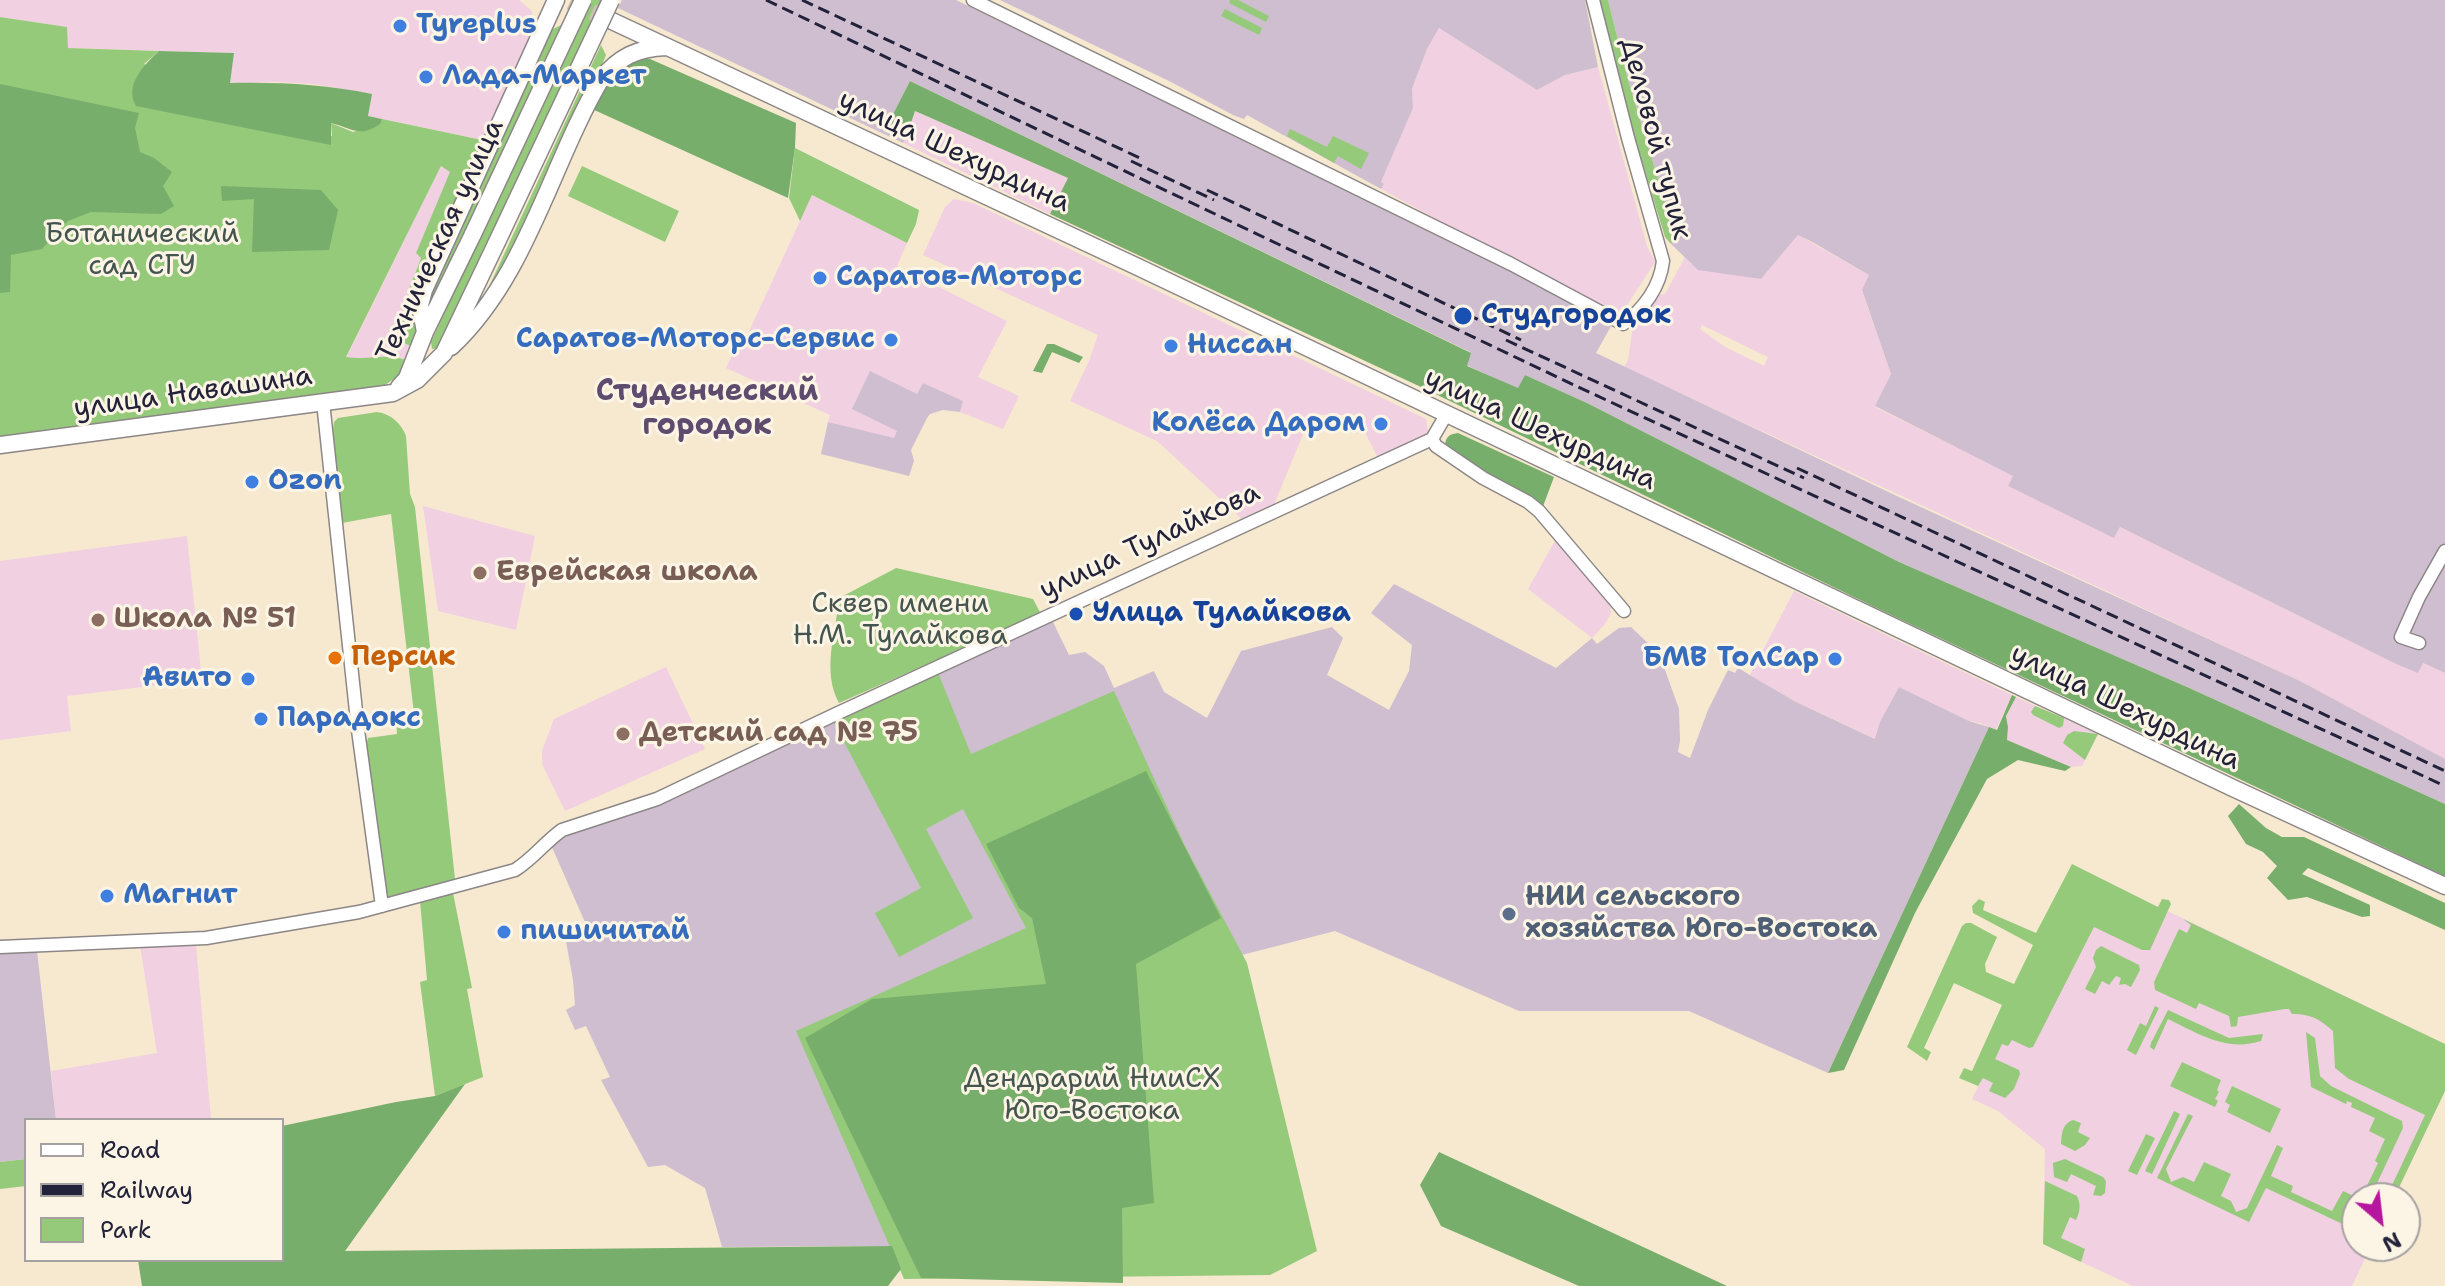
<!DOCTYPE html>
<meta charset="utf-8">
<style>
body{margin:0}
#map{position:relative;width:2445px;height:1286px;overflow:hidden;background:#f6e9d0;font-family:"Shantell Sans",sans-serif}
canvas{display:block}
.legend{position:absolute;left:24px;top:1118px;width:260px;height:144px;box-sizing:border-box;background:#fcf5e5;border:2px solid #a5a1a1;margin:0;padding:10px 14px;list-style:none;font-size:24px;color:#22223b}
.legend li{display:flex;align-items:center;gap:16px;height:40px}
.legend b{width:40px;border:2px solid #a5a1a1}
.north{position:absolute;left:2341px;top:1182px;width:80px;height:80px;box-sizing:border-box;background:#fcf5e5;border:2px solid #a5a1a1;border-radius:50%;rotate:152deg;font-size:22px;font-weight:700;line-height:32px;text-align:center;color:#22223b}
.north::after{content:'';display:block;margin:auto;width:28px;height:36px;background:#b5179e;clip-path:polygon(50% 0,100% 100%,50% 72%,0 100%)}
</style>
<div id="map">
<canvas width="2445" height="1286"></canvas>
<ul class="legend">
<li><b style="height:10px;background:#fff"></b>Road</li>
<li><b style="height:10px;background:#22223b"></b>Railway</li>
<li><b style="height:22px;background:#95ca7b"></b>Park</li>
</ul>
<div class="north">N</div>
</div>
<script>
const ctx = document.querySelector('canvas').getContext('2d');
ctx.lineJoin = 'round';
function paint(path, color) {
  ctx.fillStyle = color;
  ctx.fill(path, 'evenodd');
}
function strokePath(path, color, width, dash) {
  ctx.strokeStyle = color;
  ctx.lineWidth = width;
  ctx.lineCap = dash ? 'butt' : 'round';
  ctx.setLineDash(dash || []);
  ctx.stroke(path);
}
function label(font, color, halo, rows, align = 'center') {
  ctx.font = font + ' "Shantell Sans",sans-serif';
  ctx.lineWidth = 6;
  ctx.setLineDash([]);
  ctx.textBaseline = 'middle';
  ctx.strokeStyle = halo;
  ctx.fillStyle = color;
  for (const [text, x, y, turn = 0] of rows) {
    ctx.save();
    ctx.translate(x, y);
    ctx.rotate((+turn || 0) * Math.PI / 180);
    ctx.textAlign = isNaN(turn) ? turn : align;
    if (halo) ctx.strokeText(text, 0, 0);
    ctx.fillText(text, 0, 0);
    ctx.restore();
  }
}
paint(new Path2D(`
 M0 0H519L531 10 537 29 487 141 368 116 371 94 313 84 275 82 229 84 234 53 68 48 66 27 0 17Z
 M1439 28 1537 90 1565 75 1598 67 1647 246 1655 262 1619 318 1381 189 1384 184 1381 182 1413 108 1412 90 1427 49Z
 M915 111 1069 178 1050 214 903 143Z
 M441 166 451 172 416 253 421 258 404 303 402 337 404 343 415 348 408 361 397 356 367 360 346 358Z
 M812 195 907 243 897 266 1007 321 978 377 1019 396 1003 429 960 412 962 401 923 383 894 439 828 422 830 415 726 368 740 339 745 340Z
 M954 199 973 203 1420 416 1426 419 1428 432 1424 437 1378 458 1356 415H1311L1273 507 1243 520 1157 441 1070 401 1089 361 1098 335 923 255 945 207Z
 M1798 235 1869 275 1862 291 1891 374 1875 407 2014 476 2008 486 2115 537 2120 527 2394 663H2422L2445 673V760L2300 681 1624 367 1628 360 1633 326 1656 295 1665 294 1685 257 1691 264 1761 279ZM1702 325 1768 357 1764 366 1725 347 1700 329Z
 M423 506 535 536 516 630 438 611Z
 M187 536 202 680 67 696 71 731 0 740V561Z
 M1557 537 1610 603 1611 613 1605 624 1592 638 1528 589Z
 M1794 591 2012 695 1996 730 1980 723 1969 721 1899 687 1881 722 1876 739 1796 702 1750 675Z
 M666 667 705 749 565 811 542 764V751L554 719Z
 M2016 697 2098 734 2082 766 2071 767 2007 740 2008 727 2006 716Z
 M2157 906 2445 1044V1091L2394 1198H2357V1246H2371L2352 1286H2133L2043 1244 2045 1149 1998 1111 1972 1099 2010 1018 2082 919Z
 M196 944 211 1120H56L51 1071 157 1053 140 945Z`), '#f1d0e2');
paint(new Path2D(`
 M622 0H956L1614 321 1596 353 1899 497 2300 681 2445 759V804L2187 687 1899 562 1587 403 1525 375 1518 389 1466 365 1470 352 910 81 889 122 908 132 903 143 618 8Z
 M1000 0H1585L1598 67 1565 75 1537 90 1439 28 1427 49 1412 89 1413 108 1381 182 1384 184 1381 189 1247 115 1244 119 1233 115 1171 82Z
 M1608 0H2445V673L2423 663 2418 673 2394 663 2120 527 2114 538 2008 486 2013 476 1875 406 1891 374 1862 290 1869 275 1814 243 1798 235 1761 279 1698 270 1671 244 1675 235 1628 80Z
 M870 371 917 394 923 383 963 401 960 412 943 410 930 414 927 418 911 450 914 461 909 476 821 454 828 422 894 438 897 431 852 409Z
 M1394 584 1556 668 1592 638 1597 644 1619 628 1631 627 1653 648 1665 670 1679 709 1680 741 1678 752 1690 758 1708 710 1728 670 1735 673 1738 668 1796 702 1875 739 1880 722 1899 687 1969 721 1989 727 1828 1073 1689 1011H1519L1335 931 1238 956 1032 918 892 1246 722 1247 705 1188 665 1165 648 1167 601 1080 610 1077 586 1026 575 1030 566 1010 575 1005 573 980 566 941 588 929 551 845 558 839 673 797 842 715 1052 620 1069 655 1085 652 1104 666 1114 688 1154 671 1164 692 1207 718 1241 651 1332 627 1343 638 1327 675 1389 710 1409 671 1412 645 1371 613Z
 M37 951 56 1120H26V1159L0 1162V953Z`), '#cebed0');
paint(new Path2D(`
 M591 0H603L440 348 432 349 431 342Z
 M1230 0H1238L1269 16 1266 22 1229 3Z
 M1599 0H1608L1628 80 1675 235 1671 244 1665 237 1634 136Z
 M1225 9 1262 28 1259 35 1221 16Z
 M0 17 67 27 68 48 159 51 144 64 332 136 331 123 353 132 381 123 382 119 487 141 414 304 418 339 415 348 404 343C397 314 411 285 421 258L416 253 450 172 441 166 346 357C367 361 389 352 408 361 401 373 393 382 380 387L0 438Z
 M561 25 432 304 430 303 428 300 551 30Z
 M601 45 606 55 604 60 502 279 480 306Z
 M1290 129 1327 147 1333 136 1369 153 1361 169 1338 156 1334 163 1287 136Z
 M795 148 919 210 916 224 907 243 812 195 800 221 789 198Z
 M582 166 679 211 665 242 568 196Z
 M377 412C391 414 401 423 406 436L410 494 415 507 455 879 395 899 387 897 385 893 366 745 368 738 397 734 396 717 414 714 391 514 342 523 333 429 334 422 338 418Z
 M896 568 1033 599 1041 614 839 703C822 672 835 634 839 601L845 595Z
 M937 670 971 754 1114 691 1184 844 1247 963 1317 1251 1270 1275 904 1279 796 1031 1026 928 963 809 926 829 973 918 899 957 875 913 921 888 833 721Z
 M2035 706 2064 718 2063 726 2059 728 2033 715 2031 712Z
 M2074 731 2098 734 2085 760 2063 743 2067 735Z
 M2072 864 2158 907 2162 899 2169 900 2171 904 2150 950H2142L2094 927 2033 1047 2029 1048 2012 1040 2008 1046 2002 1044 1995 1059 2019 1070 2020 1074 2014 1089 2005 1098 1989 1091 1993 1083 1983 1078 1978 1086 1959 1078 1964 1068 1972 1071 2002 1005 1954 983 1924 1048 1931 1052 1927 1061 1907 1047 1962 926 1966 923H1971L1997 937 1985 964 1986 972 2014 984 2033 945 1973 913 1972 906 1979 899 1985 902 1983 910 2036 933Z
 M453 893 472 988 467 989 483 1077 435 1096 420 982 427 980 420 901Z
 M2183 919 2445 1044V1091L2394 1198H2386L2425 1115 2349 1079 2335 1068 2333 1031C2319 1019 2311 1014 2292 1014L2289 1009H2285L2238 1017 2237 1026 2231 1027 2229 1016 2199 1003 2196 1009 2155 990 2154 982 2179 929 2187 933 2191 925Z
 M2101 946 2139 965 2140 970 2131 987 2125 984 2119 985 2121 978 2116 976 2109 985 2102 981 2095 994 2085 989 2096 967 2093 958 2096 950Z
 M2155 1006 2159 1008 2136 1055 2127 1050 2140 1023 2146 1026Z
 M2168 1010 2229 1038 2263 1034 2261 1041C2226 1052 2199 1034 2168 1019L2154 1050 2150 1047 2151 1043Z
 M2306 1032 2315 1038 2320 1076 2331 1086 2402 1121 2403 1128 2370 1198H2361L2378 1163 2375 1161 2385 1139 2369 1131 2375 1118 2351 1107 2352 1103 2347 1101 2346 1104 2311 1087Z
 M2182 1062 2221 1080 2217 1090 2219 1092 2215 1099 2218 1101 2215 1107 2170 1086Z
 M2232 1086 2281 1109 2270 1133 2227 1112 2230 1105 2225 1102Z
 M2174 1111 2180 1114 2152 1174 2145 1171Z
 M2188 1114 2193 1116 2166 1169 2171 1182 2183 1177 2194 1182 2204 1162 2231 1174 2221 1196 2231 1201 2236 1212 2247 1208 2277 1145 2283 1148 2271 1176 2293 1186 2291 1192 2332 1211 2343 1191 2358 1198 2357 1225 2351 1228 2266 1188 2249 1222 2157 1178Z
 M2073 1120 2081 1123 2078 1132 2090 1138 2085 1145 2075 1151 2061 1144C2062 1133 2062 1124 2073 1120Z
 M2146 1134 2155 1138 2137 1175 2128 1171Z
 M26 1159V1186L0 1189V1162Z
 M2065 1159 2103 1177 2106 1181 2105 1193 2101 1196 2093 1195 2096 1186 2071 1174 2067 1182 2054 1177 2053 1163Z
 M2045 1181 2077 1196C2081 1204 2080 1212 2076 1220L2070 1217 2061 1238 2085 1249 2081 1262 2043 1244Z`), '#95ca7b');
paint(new Path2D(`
 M159 51 234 53 230 83C278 82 324 84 372 94L368 116 382 119 381 123C360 139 352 128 331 123V145L136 106C124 85 144 65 159 51Z
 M637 59H650L796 123 795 148 788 198 592 109 611 72Z
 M910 81 1471 353 1467 366 1518 388 1525 375 1587 403 1899 562 2187 687 2445 804V876L1887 613 1421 387 1050 214 1068 178 915 111 908 132 889 122Z
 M0 84 139 113 135 128 140 152 154 158 172 172 163 186 174 206 161 214 91 212 68 221 42 249 11 255 10 292 0 293Z
 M221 186 321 190 338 210 329 250 252 252 254 199 222 201Z
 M1047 344H1054L1083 357 1079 363 1052 352 1042 373 1033 371Z
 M1458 433 1554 477 1542 509 1452 454 1445 445C1446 436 1450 434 1458 433Z
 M2012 695 2016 697 2006 716 2008 727 2007 740 2071 767 2065 771 2018 760 1987 779 1915 913 1844 1070 1828 1073 1989 727 1997 730Z
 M1146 771 1221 918 1136 964 1154 1203 1122 1208 1123 1283 921 1278 805 1038 872 999 1046 984 1032 918 1019 908 986 844Z
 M2239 804 2266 828 2282 837H2304L2445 903V930L2308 868 2302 874 2370 905V916L2362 917 2307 897 2288 900 2267 878 2277 866 2263 852 2246 844 2228 816Z
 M465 1084 345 1251 892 1246 901 1269 888 1286H142L138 1260H282V1126L396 1102 435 1096Z
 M1439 1152 1727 1286H1579L1441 1226 1420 1185Z`), '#78ae6b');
strokePath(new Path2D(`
 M570 2 612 21`), '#ccc1b2', 16, [16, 8]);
const minor = new Path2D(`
 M973 0 1511 264 1623 324C1644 309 1660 287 1663 261L1628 138 1593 0
 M323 402 358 730 382 906
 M1432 439 1436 446 1483 478 1528 502 1539 511 1624 611
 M2419 643 2401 637 2419 597 2445 551
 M0 947 206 938 359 912 515 870C533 859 545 842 562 830L657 799 836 714 1432 439 1446 415`);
const major = new Path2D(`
 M612 21 1140 268 2235 789 2445 886
 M425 332 420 305 424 290 556 0
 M451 347C527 276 550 166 601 79 619 57 637 48 666 47
 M399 387 407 378 425 332 473 234
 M0 445 393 393 417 380 444 353 496 244`);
strokePath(minor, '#8c8686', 15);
strokePath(major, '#8c8686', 19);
strokePath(minor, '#fff', 12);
strokePath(major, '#fff', 16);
strokePath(new Path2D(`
 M766 0 1578 387 2445 786
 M802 0 1142 159
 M1131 161 1214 200
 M1207 190 1521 340
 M1506 340 1804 478
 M1797 468 2445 771`), '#22223b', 3, [12, 6]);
const majorBridge = new Path2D(`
 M473 234 583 0
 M496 244 611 0`);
strokePath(majorBridge, '#8c8686', 19, []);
strokePath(majorBridge, '#fff', 16);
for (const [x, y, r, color] of [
 [400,26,8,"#3f7fe0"],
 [426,77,8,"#3f7fe0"],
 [820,278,8,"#3f7fe0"],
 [1463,316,10,"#1a4fb4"],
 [891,340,8,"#3f7fe0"],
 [1171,346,8,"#3f7fe0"],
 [1381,424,8,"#3f7fe0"],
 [252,482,8,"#3f7fe0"],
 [480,573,8,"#8d6e63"],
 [1076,614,8,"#1a4fb4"],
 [98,620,8,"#8d6e63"],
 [335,658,8,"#e8710a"],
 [1835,659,8,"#3f7fe0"],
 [248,679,8,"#3f7fe0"],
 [261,719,8,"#3f7fe0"],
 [623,734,8,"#8d6e63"],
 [107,896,8,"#3f7fe0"],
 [1509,914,8,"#5c6f8a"],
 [504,932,8,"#3f7fe0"]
]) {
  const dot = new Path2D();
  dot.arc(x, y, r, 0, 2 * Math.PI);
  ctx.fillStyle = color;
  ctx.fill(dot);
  strokePath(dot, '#fcf5e5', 3);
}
label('bold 28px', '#366cbe', '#fcf5e5', [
 ["Tyreplus",416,26],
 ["Лада-Маркет",442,77],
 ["Саратов-Моторс",836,278],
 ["Саратов-Моторс-Сервис",875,340,"right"],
 ["Ниссан",1187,346],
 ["Колёса Даром",1365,424,"right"],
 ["Ozon",268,482],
 ["БМВ ТолСар",1819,659,"right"],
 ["Авито",232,679,"right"],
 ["Парадокс",277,719],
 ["Магнит",123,896],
 ["пишичитай",520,932]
], 'left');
label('28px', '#22223b', '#fcf5e5', [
 ["Деловой тупик",1655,139,75],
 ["улица Шехурдина",954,152,25],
 ["Техническая улица",441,241,-65],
 ["улица Навашина",193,393,-8],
 ["улица Шехурдина",1540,430,25],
 ["улица Тулайкова",1150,542,-25],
 ["улица Шехурдина",2125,708,26]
]);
label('28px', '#44544e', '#fcf5e5', [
 ["Ботанический",142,235],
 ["сад СГУ",142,267],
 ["Сквер имени",900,605],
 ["Н.М. Тулайкова",900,637],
 ["Дендрарий НииСХ",1092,1080],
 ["Юго-Востока",1092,1112]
]);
label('bold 28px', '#164399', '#fcf5e5', [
 ["Студгородок",1481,316],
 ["Улица Тулайкова",1092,614]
], 'left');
label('bold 28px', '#785e54', '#fcf5e5', [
 ["Еврейская школа",496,573],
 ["Школа № 51",114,620],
 ["Детский сад № 75",639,734]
], 'left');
label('bold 28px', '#c56008', '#fcf5e5', [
 ["Персик",351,658]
], 'left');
label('bold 28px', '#4e5e75', '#fcf5e5', [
 ["НИИ сельского",1525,898],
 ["хозяйства Юго-Востока",1525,930]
], 'left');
label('bold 30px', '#5e4b6e', '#fcf5e5', [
 ["Студенческий",707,392],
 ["городок",707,426]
]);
</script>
